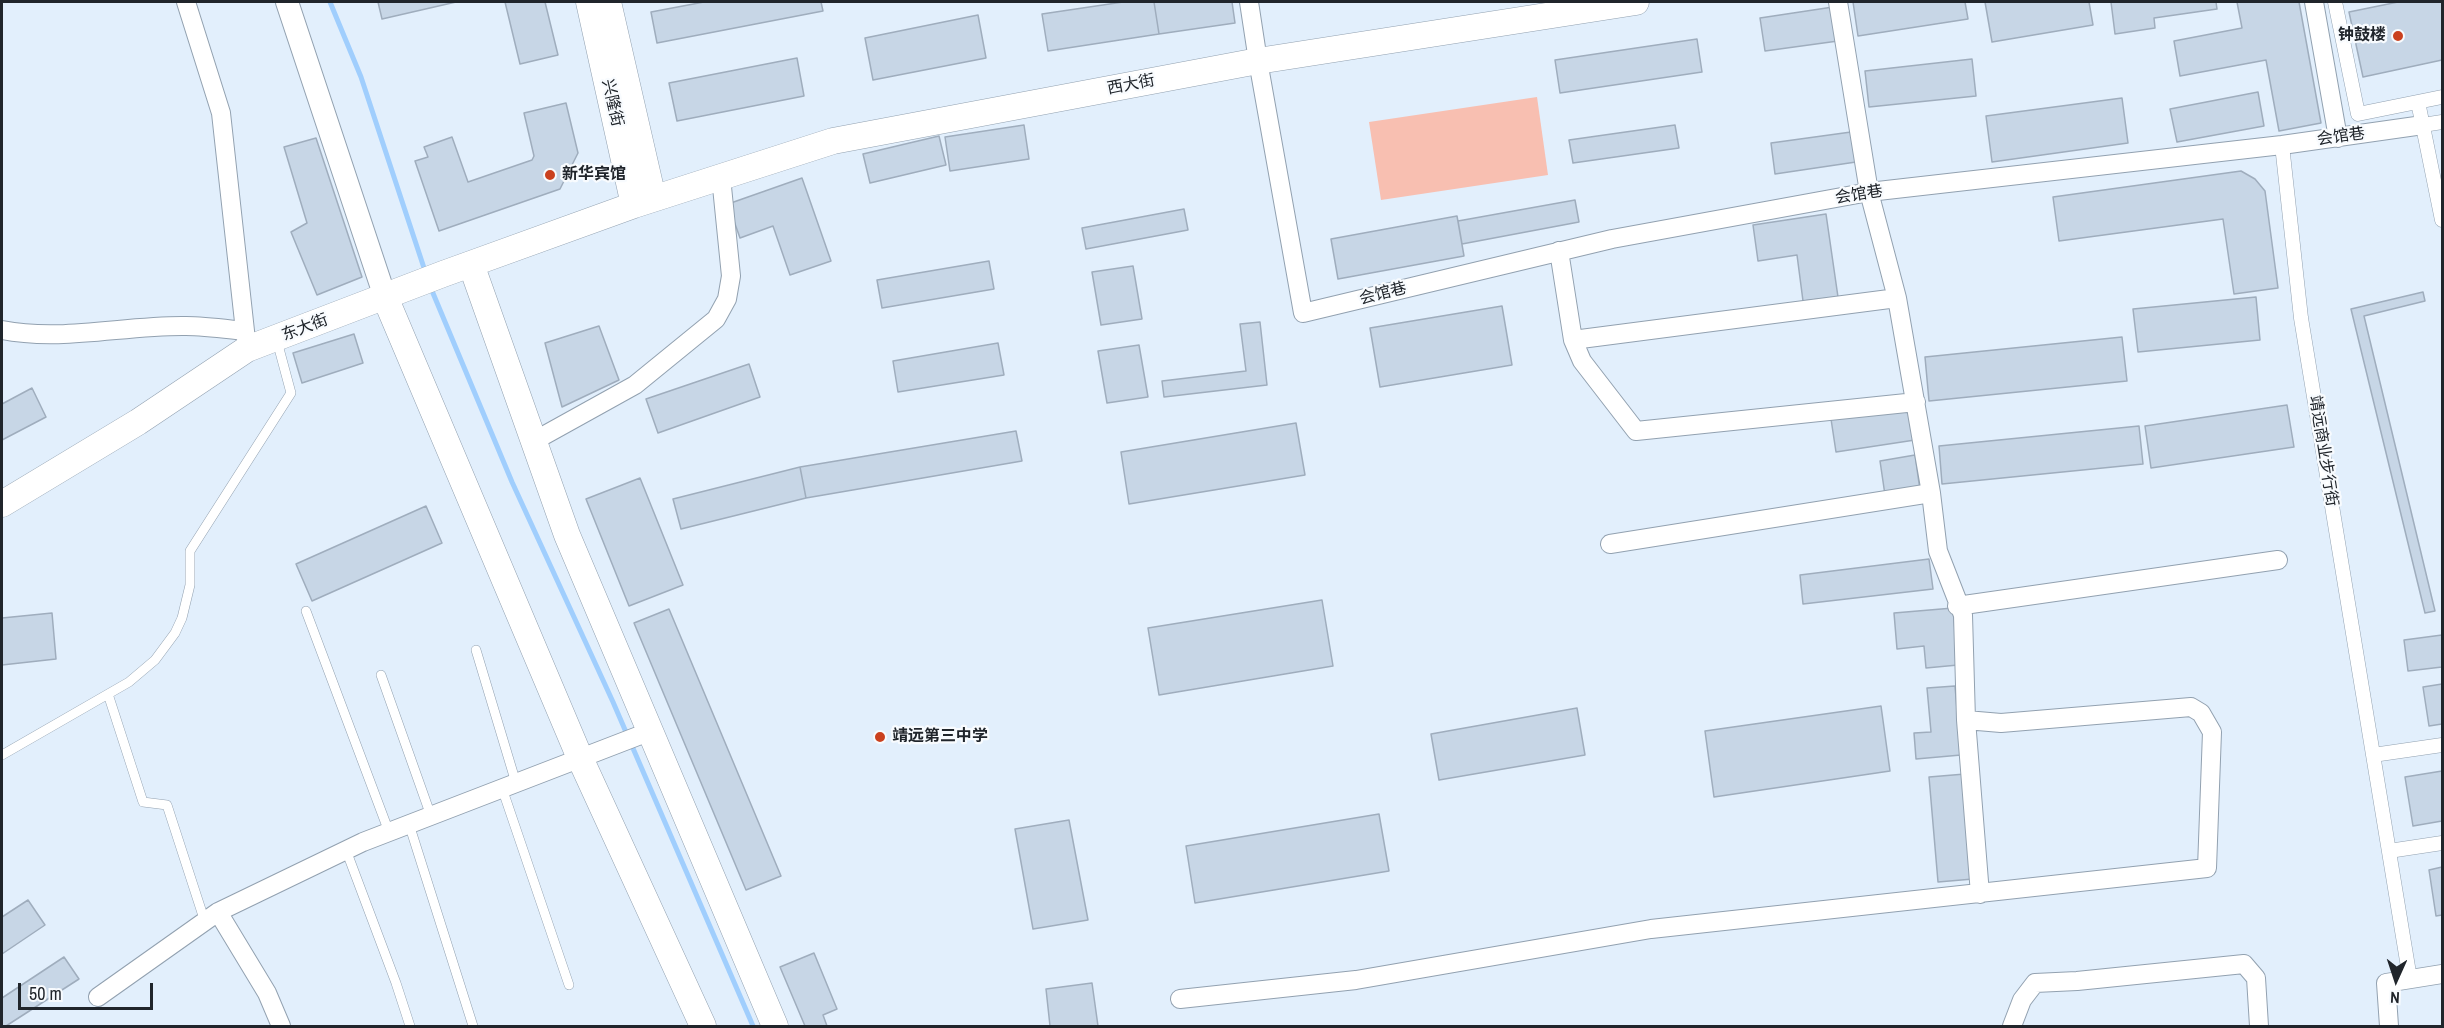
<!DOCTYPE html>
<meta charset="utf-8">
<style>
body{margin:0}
#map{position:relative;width:2444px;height:1028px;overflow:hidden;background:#e2effc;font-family:"Archivo Narrow",sans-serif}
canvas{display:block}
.frame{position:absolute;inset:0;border:3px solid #20252b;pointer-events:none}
.north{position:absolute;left:2366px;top:950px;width:60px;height:60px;-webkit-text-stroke:4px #f8fbfe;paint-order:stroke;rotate:183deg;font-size:16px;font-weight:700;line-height:24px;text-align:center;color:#20252b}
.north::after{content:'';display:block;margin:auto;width:21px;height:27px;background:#20252b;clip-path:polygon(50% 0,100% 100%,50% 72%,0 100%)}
.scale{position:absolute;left:18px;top:983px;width:135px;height:27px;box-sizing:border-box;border:3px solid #20252b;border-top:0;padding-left:8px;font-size:18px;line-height:21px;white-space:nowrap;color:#20252b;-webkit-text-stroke:4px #f8fbfe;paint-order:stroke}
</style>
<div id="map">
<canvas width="2444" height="1028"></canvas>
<div class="frame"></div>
<div class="north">N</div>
<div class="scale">50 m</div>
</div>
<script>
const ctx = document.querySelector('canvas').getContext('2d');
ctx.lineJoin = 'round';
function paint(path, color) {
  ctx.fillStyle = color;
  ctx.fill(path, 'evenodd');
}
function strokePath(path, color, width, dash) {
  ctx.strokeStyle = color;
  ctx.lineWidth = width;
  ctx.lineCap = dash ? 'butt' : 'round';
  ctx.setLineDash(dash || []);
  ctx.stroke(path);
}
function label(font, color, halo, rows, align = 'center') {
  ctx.font = font + ' "Archivo Narrow","Noto Sans SC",sans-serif';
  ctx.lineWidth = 4.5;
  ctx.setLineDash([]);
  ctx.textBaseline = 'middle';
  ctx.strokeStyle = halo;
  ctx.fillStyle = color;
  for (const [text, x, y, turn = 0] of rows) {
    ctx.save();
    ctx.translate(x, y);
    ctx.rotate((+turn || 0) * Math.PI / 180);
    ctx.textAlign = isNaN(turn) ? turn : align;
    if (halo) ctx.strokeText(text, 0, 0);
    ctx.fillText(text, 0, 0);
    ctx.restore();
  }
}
paint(new Path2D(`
 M1537 97 1548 175 1381 200 1369 122Z`), '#f8bfb1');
strokePath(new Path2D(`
 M330 2 361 77 426 274
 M430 286 512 482 613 702 753 1026`), '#a0cefd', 5);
const building = new Path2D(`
 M378 2H456L382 19Z
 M505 2H545L558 55 520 64Z
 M704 2H821L823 11 657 43 651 12Z
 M1123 2H1154L1159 34 1048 51 1042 14Z
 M1154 2H1232L1235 23 1159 34Z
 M1853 2H1965L1968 19 1858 36Z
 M1985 2H2089L2093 25 1992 42Z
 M2111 2H2216L2217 9 2154 18 2155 28 2115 34Z
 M2237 2H2299L2321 123 2279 131 2266 60 2180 76 2174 41 2242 28Z
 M2398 2H2442V60L2363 77 2349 12Z
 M1833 7 1838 41 1765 51 1760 18Z
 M978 15 986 58 873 80 865 38Z
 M1697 39 1702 72 1560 93 1555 60Z
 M797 58 804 96 677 121 669 83Z
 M1972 59 1976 96 1869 107 1865 71Z
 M2258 92 2264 126 2177 142 2170 109Z
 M2122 98 2128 143 1992 162 1986 116Z
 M566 103 578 153 560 189 439 231 415 161 428 157 424 147 452 137 468 182 532 160 534 156 524 113Z
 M1024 125 1029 159 950 171 945 137Z
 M1675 125 1679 148 1573 163 1569 140Z
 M1851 132 1856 162 1775 174 1771 143Z
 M939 136 946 165 870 183 863 154Z
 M316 138 362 277 317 295 291 232 307 223 284 147Z
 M2241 171 2255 179 2265 191 2278 288 2234 294 2223 219 2059 241 2053 197Z
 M802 178 831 261 790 275 773 226 740 238 728 204Z
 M1575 200 1579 222 1462 244 1458 221Z
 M1184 209 1188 230 1086 249 1082 228Z
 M1826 214 1838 297 1803 301 1797 255 1758 261 1753 225Z
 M1457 216 1464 256 1338 279 1331 239Z
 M989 261 994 289 882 308 877 280Z
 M1133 266 1142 319 1101 325 1092 272Z
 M2423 292 2425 301 2364 316 2435 611 2425 613 2351 309Z
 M2256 297 2260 340 2138 352 2133 309Z
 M1502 306 1512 365 1380 387 1370 328Z
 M1260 322 1267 385 1164 397 1162 381 1246 371 1240 324Z
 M599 326 619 380 562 407 545 343Z
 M354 334 363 363 302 383 293 353Z
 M2122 337 2127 381 1929 401 1925 357Z
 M998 343 1004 375 898 392 893 361Z
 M1139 345 1148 397 1107 403 1098 351Z
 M749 364 760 397 658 433 646 399Z
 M32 388 46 417 2 440V404Z
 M2287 405 2294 447 2151 468 2145 426Z
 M1910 407 1915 440 1836 452 1831 419Z
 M1296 423 1305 475 1129 504 1121 452Z
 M2139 426 2143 464 1942 484 1939 446Z
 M1016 431 1022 461 806 498 800 467Z
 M1915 455 1920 490 1885 495 1880 461Z
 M800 467 806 498 681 529 673 499Z
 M640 478 683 585 629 606 586 499Z
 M426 506 442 543 312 601 296 564Z
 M1929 559 1933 589 1803 604 1800 575Z
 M1322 600 1333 666 1159 695 1148 628Z
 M1953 608 1958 665 1926 668 1924 646 1897 649 1894 613Z
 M669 609 781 876 746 890 634 623Z
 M52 613 56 659 2 665V618Z
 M2442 635V667L2408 671 2404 640Z
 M2442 684V724L2429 726 2423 687Z
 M1955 686 1961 755 1916 759 1914 733 1931 732 1927 688Z
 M1881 706 1890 771 1714 797 1705 731Z
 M1577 708 1585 755 1439 780 1431 734Z
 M2442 771V821L2413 826 2405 777Z
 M1965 774 1973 879 1938 882 1929 777Z
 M1379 814 1389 871 1195 903 1186 846Z
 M1069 820 1088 920 1033 929 1015 829Z
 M2442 867V915L2436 916 2429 870Z
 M28 900 45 925 2 954V917Z
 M814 953 837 1009 823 1015 827 1026H805L780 967Z
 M64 957 79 979 6 1026H2V998Z
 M1092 983 1098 1026H1050L1046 989Z`);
paint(building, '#c7d6e6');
strokePath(building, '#9fadbd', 1.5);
const service = new Path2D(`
 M306 611 389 832
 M476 650 516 783
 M381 675 431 816
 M108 694 143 802 167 805 205 922
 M2 755 129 682 155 660 175 633 182 618 190 585V551L291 393 277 341
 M502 788 569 985
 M409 824 473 1026
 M346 850 396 983 410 1026`);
const pedestrian = new Path2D(`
 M2335 2 2358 114 2442 97
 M2418 102 2442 220
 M2423 125 2442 122
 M2282 145 2301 318 2410 979
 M2373 755 2442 745
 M2389 851 2442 843`);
const minor = new Path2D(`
 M186 2 221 113 247 349
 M1249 2 1258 61 1303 313 1612 239 1869 192 2282 145 2423 125
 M1838 2 1869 192 1897 298 1931 493 1938 551 1963 615 1966 720 1980 894
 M2314 2 2338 138
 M1559 251 1573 340 1582 361 1636 431 1916 402
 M2 330C62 342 125 325 186 326 205 326 226 329 245 331
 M1573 340 1897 298
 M534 441 635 385 716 319 727 299 731 276 721 177
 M1610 544 1931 493
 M1957 606 2278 560
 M218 912 267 993 281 1026
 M98 997 218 912 363 842 651 731
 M1180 999 1356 980 1651 929 2207 868 2212 732 2201 713 2191 707 2001 723 1966 720
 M2012 1026 2022 1000 2035 983 2077 981 2244 964 2256 978 2259 1026
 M2389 1026 2386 983 2442 974`);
const tertiary = new Path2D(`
 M287 2 385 297`);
const secondary = new Path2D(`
 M589 2 634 205
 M608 2 653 198
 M471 264 567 535 775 1026
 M385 297 580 758 703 1026
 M2 504 138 422 247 349 443 274 634 205 833 141 1258 61 1636 2`);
strokePath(service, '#92a1b0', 10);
strokePath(pedestrian, '#92a1b0', 15);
strokePath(minor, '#92a1b0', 20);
strokePath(tertiary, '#92a1b0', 24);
strokePath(secondary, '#92a1b0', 27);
strokePath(service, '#fff', 9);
strokePath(pedestrian, '#fff', 14);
strokePath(minor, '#fff', 18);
strokePath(tertiary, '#fff', 22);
strokePath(secondary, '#fff', 26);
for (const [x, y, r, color] of [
 [2398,36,6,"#ca411f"],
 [550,175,6,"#ca411f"],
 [880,737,6,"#ca411f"]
]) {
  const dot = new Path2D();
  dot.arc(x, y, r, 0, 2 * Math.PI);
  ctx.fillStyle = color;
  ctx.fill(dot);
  strokePath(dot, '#f8fbfe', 2);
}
label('bold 16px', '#20252b', '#f8fbfe', [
 ["钟鼓楼",2386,36,"right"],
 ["新华宾馆",562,175],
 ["靖远第三中学",892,737]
], 'left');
label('16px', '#20252b', '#f8fbfe', [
 ["西大街",1131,85,-11],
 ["兴隆街",612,103,77],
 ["会馆巷",2341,137,-8],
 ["会馆巷",1859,195,-9],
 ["会馆巷",1383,294,-14],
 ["东大街",305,328,-21],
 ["靖远商业步行街",2323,451,81]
]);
</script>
